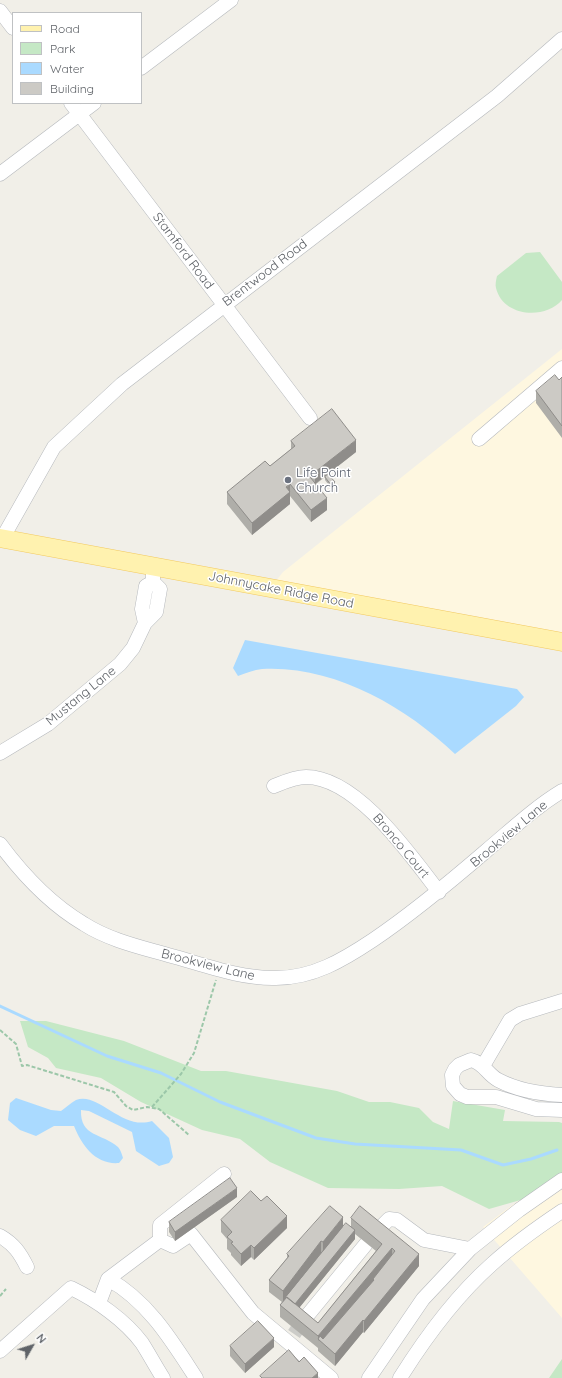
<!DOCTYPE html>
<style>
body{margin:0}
#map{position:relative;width:562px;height:1378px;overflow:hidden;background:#f1efe8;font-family:Quicksand,sans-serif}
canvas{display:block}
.legend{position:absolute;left:12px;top:12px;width:130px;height:92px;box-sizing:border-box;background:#fff;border:1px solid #bfc1c3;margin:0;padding:5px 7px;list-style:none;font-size:12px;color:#5f6368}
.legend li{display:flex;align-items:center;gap:8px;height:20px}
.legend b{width:20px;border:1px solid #bfc1c3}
.north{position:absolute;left:12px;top:1326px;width:40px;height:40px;-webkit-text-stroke:3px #fff;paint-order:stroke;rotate:51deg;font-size:11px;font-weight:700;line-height:16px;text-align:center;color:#5f6368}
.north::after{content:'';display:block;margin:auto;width:14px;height:18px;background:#5f6368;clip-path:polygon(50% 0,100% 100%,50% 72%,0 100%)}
</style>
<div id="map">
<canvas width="562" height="1378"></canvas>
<ul class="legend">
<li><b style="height:5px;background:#fff2af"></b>Road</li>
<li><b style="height:11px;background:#c5e8c5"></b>Park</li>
<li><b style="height:11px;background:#aadaff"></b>Water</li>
<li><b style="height:11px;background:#cccac5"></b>Building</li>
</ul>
<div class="north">N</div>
</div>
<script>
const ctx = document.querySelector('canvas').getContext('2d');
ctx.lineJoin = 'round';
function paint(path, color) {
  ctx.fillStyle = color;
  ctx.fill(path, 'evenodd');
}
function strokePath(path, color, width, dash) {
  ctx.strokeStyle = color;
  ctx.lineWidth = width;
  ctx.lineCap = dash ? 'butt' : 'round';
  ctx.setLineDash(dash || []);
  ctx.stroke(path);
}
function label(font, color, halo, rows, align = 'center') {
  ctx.font = font + ' Quicksand,sans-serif';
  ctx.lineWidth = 3;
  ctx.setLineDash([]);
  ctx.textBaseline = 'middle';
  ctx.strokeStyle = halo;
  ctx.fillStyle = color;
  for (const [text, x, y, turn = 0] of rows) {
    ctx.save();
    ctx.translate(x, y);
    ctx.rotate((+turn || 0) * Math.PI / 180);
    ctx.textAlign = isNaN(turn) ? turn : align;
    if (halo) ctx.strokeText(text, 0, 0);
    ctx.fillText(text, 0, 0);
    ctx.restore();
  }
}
paint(new Path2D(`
 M562 349V633L469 615 275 582 283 572Z
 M562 1173V1318L483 1227 531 1191Z`), '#fef7e0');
paint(new Path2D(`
 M540 252 562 282V300C545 320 503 317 496 288 495 285 496 280 497 276L526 253Z
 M20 1021H46L124 1041 201 1071H226L337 1091 369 1102H390L419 1108 433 1122 449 1129 453 1101 505 1110 503 1121 559 1122 562 1123V1174L531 1197 489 1209 442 1186 399 1189 328 1188 270 1162 240 1139 202 1130 141 1102 101 1078 56 1068 48 1058 28 1047Z
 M562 1359V1378H549Z`), '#c5e8c5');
paint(new Path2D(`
 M245 640 517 689 524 697 516 706 455 754C405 706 333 665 262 669 254 670 246 673 238 676L233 668Z
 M16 1098 51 1110 61 1111C65 1108 71 1103 76 1100 98 1091 122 1131 152 1121L169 1138 173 1157 169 1163 159 1166 136 1151 132 1132 89 1111 81 1110C80 1137 102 1133 118 1147 120 1149 122 1154 123 1158L119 1163C96 1165 82 1146 74 1126H54L36 1136 20 1130 8 1120 10 1103Z`), '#aadaff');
strokePath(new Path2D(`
 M0 1006 107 1056 161 1073 220 1102 316 1138 355 1144 461 1150 503 1165 531 1159 557 1150`), '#aadaff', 3);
strokePath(new Path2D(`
 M294 1334 302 1322`), '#ccccc8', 14, [14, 7]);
const minor = new Path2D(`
 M0 11 13 28
 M141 68 231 0
 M71 103 310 418
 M0 174 94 103
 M479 439 562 368
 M2 539 54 447 122 384 497 96 562 39
 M145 623 142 609 146 586 153 582
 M0 753 48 724 120 664 133 648 145 623 156 612 160 589 153 582V567
 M274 786C284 782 295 777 306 777 357 777 411 856 439 892
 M0 844C23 875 50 904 84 924 109 940 140 947 168 955 202 964 240 979 276 978 313 978 343 960 373 940 413 913 450 882 486 851 511 830 534 808 562 791
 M483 1066 510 1020 520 1014 562 1001
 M562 1095C541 1094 517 1090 498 1080 487 1074 484 1063 471 1060L459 1065 455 1069 452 1075 453 1086 460 1094 467 1097H496L536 1109 562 1110
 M376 1232 389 1219 397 1220 424 1240 470 1249
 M0 1236C14 1244 20 1253 27 1267
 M160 1240V1225L224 1174
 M108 1279C148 1301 172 1341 196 1378
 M99 1303 108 1279 160 1240 173 1246 191 1234 253 1313 331 1378
 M302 1322 366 1244
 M0 1351 71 1288C96 1300 125 1320 142 1343 149 1354 156 1367 163 1378
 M369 1378 423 1299 470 1249 519 1210 562 1180
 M400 1378C425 1338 456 1296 492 1264 513 1245 538 1227 562 1211`);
const major = new Path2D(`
 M0 538 562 642`);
strokePath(minor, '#b5b8bc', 15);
strokePath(major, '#f2c960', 19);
strokePath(new Path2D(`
 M0 1030 16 1044 22 1066 27 1065 114 1092 126 1106 133 1110 147 1107 159 1109 189 1135
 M152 1107 181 1074 194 1053 216 980
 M0 1296 6 1289`), '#9cc7a9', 2, [4, 2]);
strokePath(minor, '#fff', 14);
strokePath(major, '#fff2af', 18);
paint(new Path2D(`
 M562 377V438L536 403V391L559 380Z
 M291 441 356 452 328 474 335 485 331 488 325 480V477L316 484 327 510 311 522 290 496V504L252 535 227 504V492L270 466 291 449Z
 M237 1197 175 1241 169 1232V1222Z
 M351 1218 419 1266 364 1333 363 1332 335 1366 318 1351V1348L280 1317V1305L282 1302 269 1292V1280L287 1258V1254L343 1227 351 1226ZM355 1234 376 1251 318 1323 299 1308 355 1239Z
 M221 1220 287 1228 254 1260 251 1257 241 1266 231 1255V1253L227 1249V1239L221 1232Z
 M230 1346 274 1347 245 1373 230 1356Z`), '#afaea9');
paint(new Path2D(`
 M356 440V452L315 484V472Z
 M312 468V480L306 472Z
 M335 482V485L331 488V485Z
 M290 484V504L252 535V523Z
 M327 498V510L311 522V510Z
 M237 1188V1197L175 1241V1232Z
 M287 1216V1228L254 1260V1248Z
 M343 1217V1229L323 1254V1242Z
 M355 1230V1239L295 1313V1304Z
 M321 1241V1253L287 1297H286V1299L283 1303V1291Z
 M251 1245V1257L241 1266V1254Z
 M392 1248V1260L374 1280 373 1279V1283L323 1343 318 1340V1336Z
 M419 1254V1266L364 1333V1321Z
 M363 1320V1332L335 1366V1354Z
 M274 1338V1347L245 1373V1364Z
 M318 1373V1378H312Z`), '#8f8d8a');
const building = new Path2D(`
 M555 375 559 380 562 377V426L536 391Z
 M332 409 356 440 315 472 312 468 306 472 327 498 311 510 290 484 286 487 290 492 252 523 227 492 265 461 270 466 295 446 291 441Z
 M328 474 335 482 331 485 325 477Z
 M230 1178 237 1188 175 1232 169 1222Z
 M251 1191 261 1201 267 1196 287 1216 254 1248 251 1245 241 1254 231 1243 233 1242 227 1237 232 1232 221 1220Z
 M330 1206 343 1217 323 1242 321 1241 283 1291 269 1280 289 1256 287 1254Z
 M360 1206 419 1254 364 1321 363 1320 335 1354 318 1339 320 1336 323 1339 374 1280 373 1279 395 1251 392 1248 318 1336 280 1305 287 1297 318 1323 382 1244 351 1218Z
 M346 1223 355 1230 295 1304 286 1297Z
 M258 1321 274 1338 245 1364 230 1346Z
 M289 1350 299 1362 304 1357 318 1373 312 1378H262L260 1376Z`);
paint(building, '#cccac5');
strokePath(building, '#8f8d8a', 1);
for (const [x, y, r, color] of [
 [288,480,4,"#6b7280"]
]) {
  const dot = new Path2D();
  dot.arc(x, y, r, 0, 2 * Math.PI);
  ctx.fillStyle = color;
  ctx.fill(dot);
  strokePath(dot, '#fff', 1.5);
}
label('13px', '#5f6368', '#fff', [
 ["Stamford Road",183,251,53],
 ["Brentwood Road",265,273,-37],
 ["Johnnycake Ridge Road",281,590,11],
 ["Mustang Lane",81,696,-39],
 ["Brookview Lane",509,834,-40],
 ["Bronco Court",401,846,50],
 ["Brookview Lane",208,965,14]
]);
label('13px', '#5b616d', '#fff', [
 ["Life Point",296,473],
 ["Church",296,488]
], 'left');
</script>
